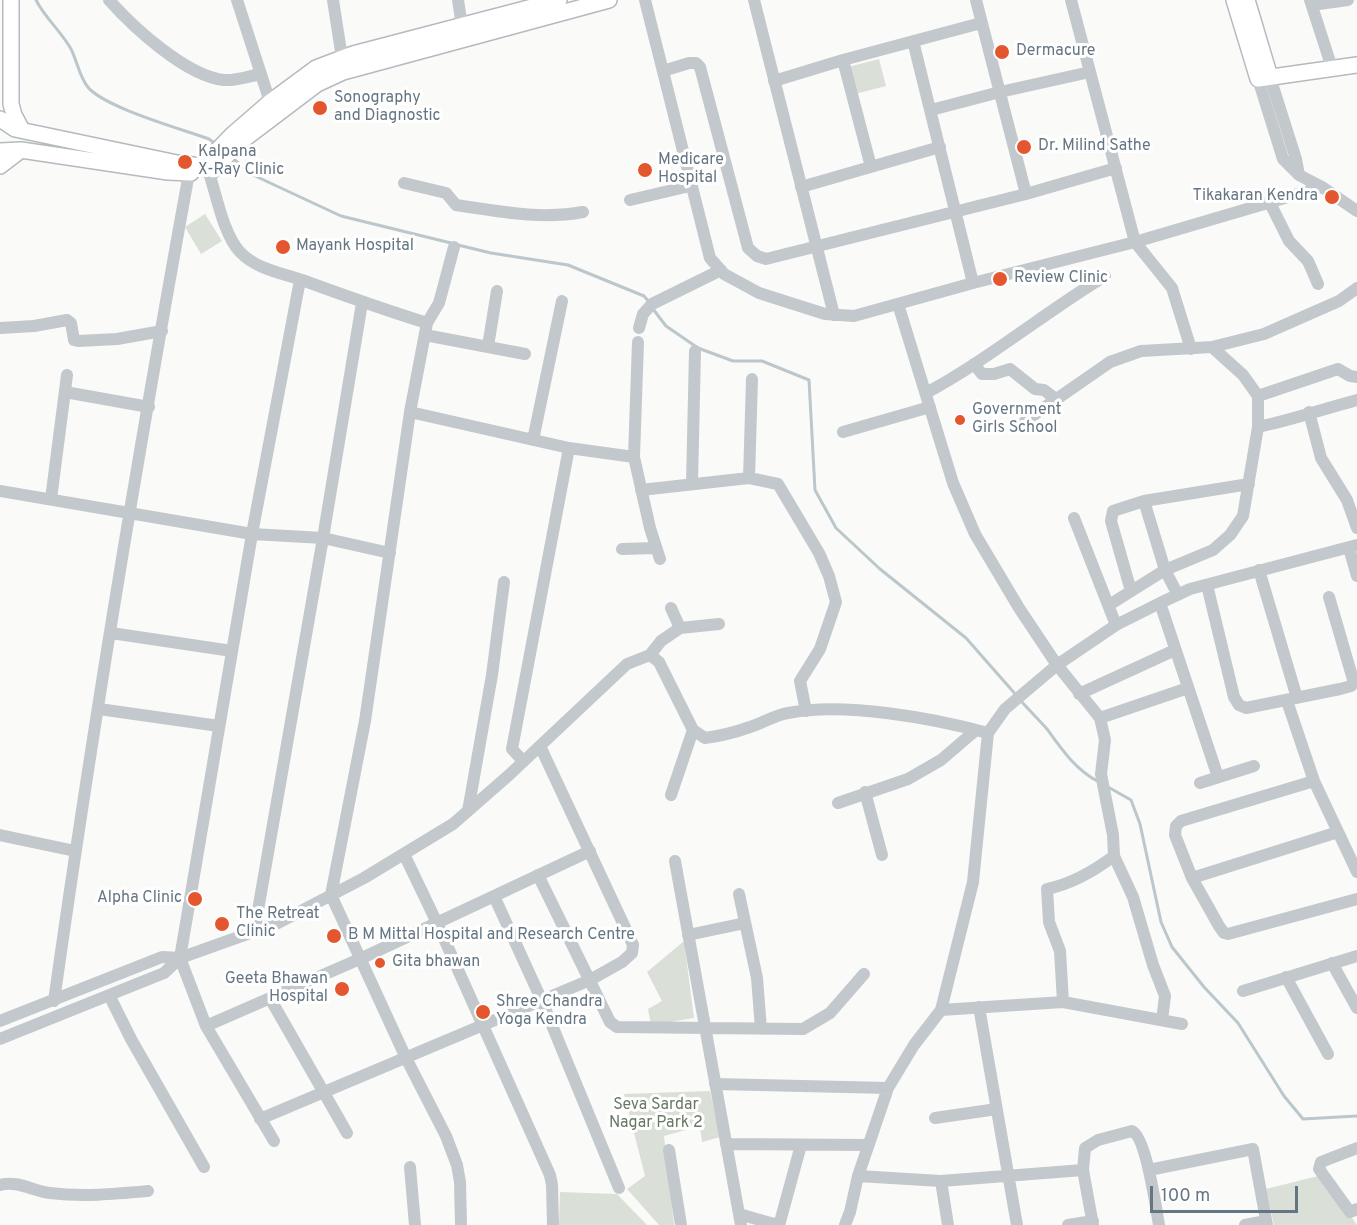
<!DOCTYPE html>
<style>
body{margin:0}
#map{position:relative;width:1357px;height:1225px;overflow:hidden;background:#fafaf8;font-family:Overpass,sans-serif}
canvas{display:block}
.scale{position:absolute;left:1150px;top:1186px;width:148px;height:27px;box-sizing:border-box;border:3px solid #657683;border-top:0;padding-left:8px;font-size:18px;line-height:21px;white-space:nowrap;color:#657683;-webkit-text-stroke:4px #fff;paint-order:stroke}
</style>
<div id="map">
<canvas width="1357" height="1225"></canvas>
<div class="scale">100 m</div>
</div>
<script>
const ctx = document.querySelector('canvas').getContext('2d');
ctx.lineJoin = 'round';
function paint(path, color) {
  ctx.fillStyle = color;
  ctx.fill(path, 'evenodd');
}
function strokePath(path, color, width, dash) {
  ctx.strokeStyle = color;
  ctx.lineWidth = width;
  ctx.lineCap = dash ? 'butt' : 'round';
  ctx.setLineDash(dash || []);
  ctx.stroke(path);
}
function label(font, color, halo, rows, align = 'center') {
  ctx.font = font + ' Overpass,sans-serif';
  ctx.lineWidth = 6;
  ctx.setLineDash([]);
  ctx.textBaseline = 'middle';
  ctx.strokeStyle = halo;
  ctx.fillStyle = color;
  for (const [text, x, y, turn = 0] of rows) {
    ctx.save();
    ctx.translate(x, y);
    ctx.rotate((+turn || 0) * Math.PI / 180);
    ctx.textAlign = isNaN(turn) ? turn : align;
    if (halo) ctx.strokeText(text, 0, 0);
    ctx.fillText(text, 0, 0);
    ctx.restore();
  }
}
paint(new Path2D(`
 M879 59 886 86 855 94 848 67Z
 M205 214 222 241 201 254 185 227Z
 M684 941 694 1018 651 1025 648 1009 662 1001 647 972Z
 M710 1091 720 1137 702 1142 700 1126 664 1136 674 1225H659L627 1189 645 1176 624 1094Z
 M1322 1175 1357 1225H1274L1266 1189Z
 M560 1192 617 1194 647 1225H559Z`), '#dadfd7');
strokePath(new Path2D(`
 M36 0C45 18 61 31 71 49 77 61 79 75 87 86 102 107 182 129 209 139L217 145
 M231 157 253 175 341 216 451 243
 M458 245 491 253 568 265 644 296 650 303
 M653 309 666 326 698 348 733 361H762L809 380 815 490 836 528 880 569 966 638 1017 696
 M1021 701C1030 711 1039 720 1047 729 1062 750 1076 770 1099 782
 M1108 787 1131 800 1140 824 1161 922 1172 947 1204 987 1238 1023 1284 1096 1303 1119 1357 1116`), '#bbc7cb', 3);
const major = new Path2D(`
 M11 0V104L14 115 22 130
 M1234 0 1258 79 1357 65
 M1247 0 1270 77
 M0 119 15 129 177 163 200 166
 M0 151 21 150 168 172 191 173
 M209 159 232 135 270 102 316 68 353 54 559 0
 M0 166 21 150
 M213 170 239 143 317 84 343 72 609 0`);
strokePath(major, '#b5babe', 18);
strokePath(new Path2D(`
 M109 0C133 27 186 76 224 80 236 81 249 76 261 74
 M237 0 270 102
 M333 0 342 58
 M458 0 462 26
 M645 0 710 258 724 274 759 293 825 314 854 316 973 283 1135 242 1322 187
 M754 0 834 315
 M976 0 1026 194
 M1071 0 1135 242 1172 288 1191 349
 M1310 0 1332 68
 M1312 5 1348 0
 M913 41 973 283
 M843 60 871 167
 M663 71 689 63H696L700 67 748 248 757 256 766 259 1026 194 1116 168
 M1270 77 1296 159 1299 175
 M1258 79 1283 159 1299 175 1322 187 1357 211
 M774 81 843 60 981 23
 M931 110 1000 92 1090 72
 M210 176C217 198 224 235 240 252 256 269 281 273 302 280 343 295 385 310 427 323
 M404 183 446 193 456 205C497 211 541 220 583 212
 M801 187 940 147
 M630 200 690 186
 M1270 203 1289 241 1308 261 1318 284
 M454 247 439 303 427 323 410 412 365 721 331 895 406 1058 446 1136 457 1165 460 1182 461 1225
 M898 304 953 483 975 534 1019 608 1057 665 1100 718 1105 740 1101 774 1113 835 1114 856
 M0 328 34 326 67 320 71 323 74 340 78 341 117 339 162 331
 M639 328 643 314 652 304 721 270
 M425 335 525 354
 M638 342 634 457 650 528 660 559
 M488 346 497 291
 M974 364 982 374H994L1010 369 1035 389 1044 390 1057 400
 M65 392 149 407
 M926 393C989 359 1044 313 1105 276
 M1258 396 1338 369 1350 376 1357 377
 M410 412 569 448 634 457
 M1309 412 1321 458 1347 500 1357 528
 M1025 421 1110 362 1141 351 1212 347 1264 334 1339 301 1357 288
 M1258 427C1292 420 1323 409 1357 400
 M843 432 930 407
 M533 440 562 301
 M749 478 778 484 819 553 829 576 836 602 820 649 800 681 806 711
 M692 484 695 351
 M641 490 749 478 752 379
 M0 491 252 534 323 538 390 553
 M51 499 67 375
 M1144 501 1165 570 1178 595
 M1074 518 1116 625
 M1349 548 1357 576
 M622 549 655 548
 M1259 570 1297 698
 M1207 585 1234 697 1239 705 1246 708 1340 689 1351 686 1354 683 1329 597
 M1131 591 1111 521 1113 511 1144 501 1249 484
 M1160 603 1218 777
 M1109 605 1165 570 1213 550 1230 535 1243 516 1258 427V396L1243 375 1212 347
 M671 608 680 628
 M111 633 232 651
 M650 655 659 662 693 730 705 738C720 736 736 732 750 727 763 723 775 715 788 713 845 702 932 718 988 733
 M1079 694 1175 650
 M1287 701 1314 781 1357 872
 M99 709 219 726
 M1100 718 1188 688
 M523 761 512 749 569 448
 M1314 781 1181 821 1176 826 1175 835 1192 878 1219 926 1224 933 1228 934 1357 899
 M1200 783 1254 766
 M865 792 882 855
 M671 795 693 730
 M838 803 908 779 941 760 976 730
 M468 811 492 675 504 582
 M0 835 75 851
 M404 854 437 923 550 1175 552 1185 553 1225
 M675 861 741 1225
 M538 875 610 1022 617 1027 803 1029 830 1013 864 974
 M1192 878 1338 832
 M739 894 757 978 761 1029
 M494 896 542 1001 619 1188
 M254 933 323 538 362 303
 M688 935 745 923
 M1332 963 1357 1008
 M1286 977 1328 1054
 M1243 991 1357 956
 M109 995 131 1039 204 1167
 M271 1000 347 1133
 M54 1001C93 724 139 448 189 173
 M1063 1002 1060 951 1049 922 1047 889C1071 884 1094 871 1114 856L1133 897 1153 965 1165 996 1162 1020
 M979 1007 1017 1225
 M941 1010 1063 1002 1182 1024
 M0 1021 162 957 180 958 278 923 364 878 453 824 509 775 627 664 650 655 661 641 680 628 719 624
 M206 1026 362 958 590 851
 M0 1039 164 973 180 958
 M715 1084 888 1088
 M935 1118 997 1109
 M260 1119 590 980 622 962 632 953 633 945 629 936 540 746
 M274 1141 206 1026 180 958 252 534 300 280
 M726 1144 868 1145
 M1357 1148 1321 1162 1319 1169 1350 1212 1357 1209
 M669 1150 681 1225
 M410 1167 415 1225
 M1149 1170 1253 1149 1267 1225
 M858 1176 941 1181 1083 1170
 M941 1181 948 1225
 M0 1185C17 1180 33 1191 50 1193 83 1197 115 1194 148 1191
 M739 1214 774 1224 780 1222 801 1145
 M845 1225 850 1212 858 1176 888 1088 914 1045 941 1010 973 882 988 733 1005 709 1057 665 1116 625 1160 603 1190 589 1357 545
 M1068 1225 1093 1221
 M1093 1225 1083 1170 1085 1148 1098 1140 1132 1131C1146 1137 1156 1208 1159 1225
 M1245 1225 1266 1221`), '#c3c8cc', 12);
strokePath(major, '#fff', 15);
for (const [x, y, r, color] of [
 [1002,52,8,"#e4572e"],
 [320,108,8,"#e4572e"],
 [1024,147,8,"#e4572e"],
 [185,162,8,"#e4572e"],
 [645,170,8,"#e4572e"],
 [1332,197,8,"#e4572e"],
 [283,247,8,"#e4572e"],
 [1000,279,8,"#e4572e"],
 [960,420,6,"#e4572e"],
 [195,899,8,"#e4572e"],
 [222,924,8,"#e4572e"],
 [334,936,8,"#e4572e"],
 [380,963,6,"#e4572e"],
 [342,989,8,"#e4572e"],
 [483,1012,8,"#e4572e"]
]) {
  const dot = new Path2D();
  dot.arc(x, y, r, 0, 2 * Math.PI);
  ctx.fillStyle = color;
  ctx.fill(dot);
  strokePath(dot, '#fff', 2);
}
label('16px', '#657683', '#fff', [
 ["Dermacure",1016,52],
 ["Sonography",334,99],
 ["and Diagnostic",334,117],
 ["Dr. Milind Sathe",1038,147],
 ["Kalpana",198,153],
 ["X-Ray Clinic",198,171],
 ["Medicare",658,161],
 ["Hospital",658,179],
 ["Tikakaran Kendra",1318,197,"right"],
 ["Mayank Hospital",296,247],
 ["Review Clinic",1014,279],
 ["Government",972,411],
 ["Girls School",972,429],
 ["Alpha Clinic",182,899,"right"],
 ["The Retreat",236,915],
 ["Clinic",236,933],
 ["B M Mittal Hospital and Research Centre",348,936],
 ["Gita bhawan",392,963],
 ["Geeta Bhawan",328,980,"right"],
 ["Hospital",328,998,"right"],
 ["Shree Chandra",496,1003],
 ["Yoga Kendra",496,1021]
], 'left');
label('16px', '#687a64', '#fff', [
 ["Seva Sardar",656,1106],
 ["Nagar Park 2",656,1124]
]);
</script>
